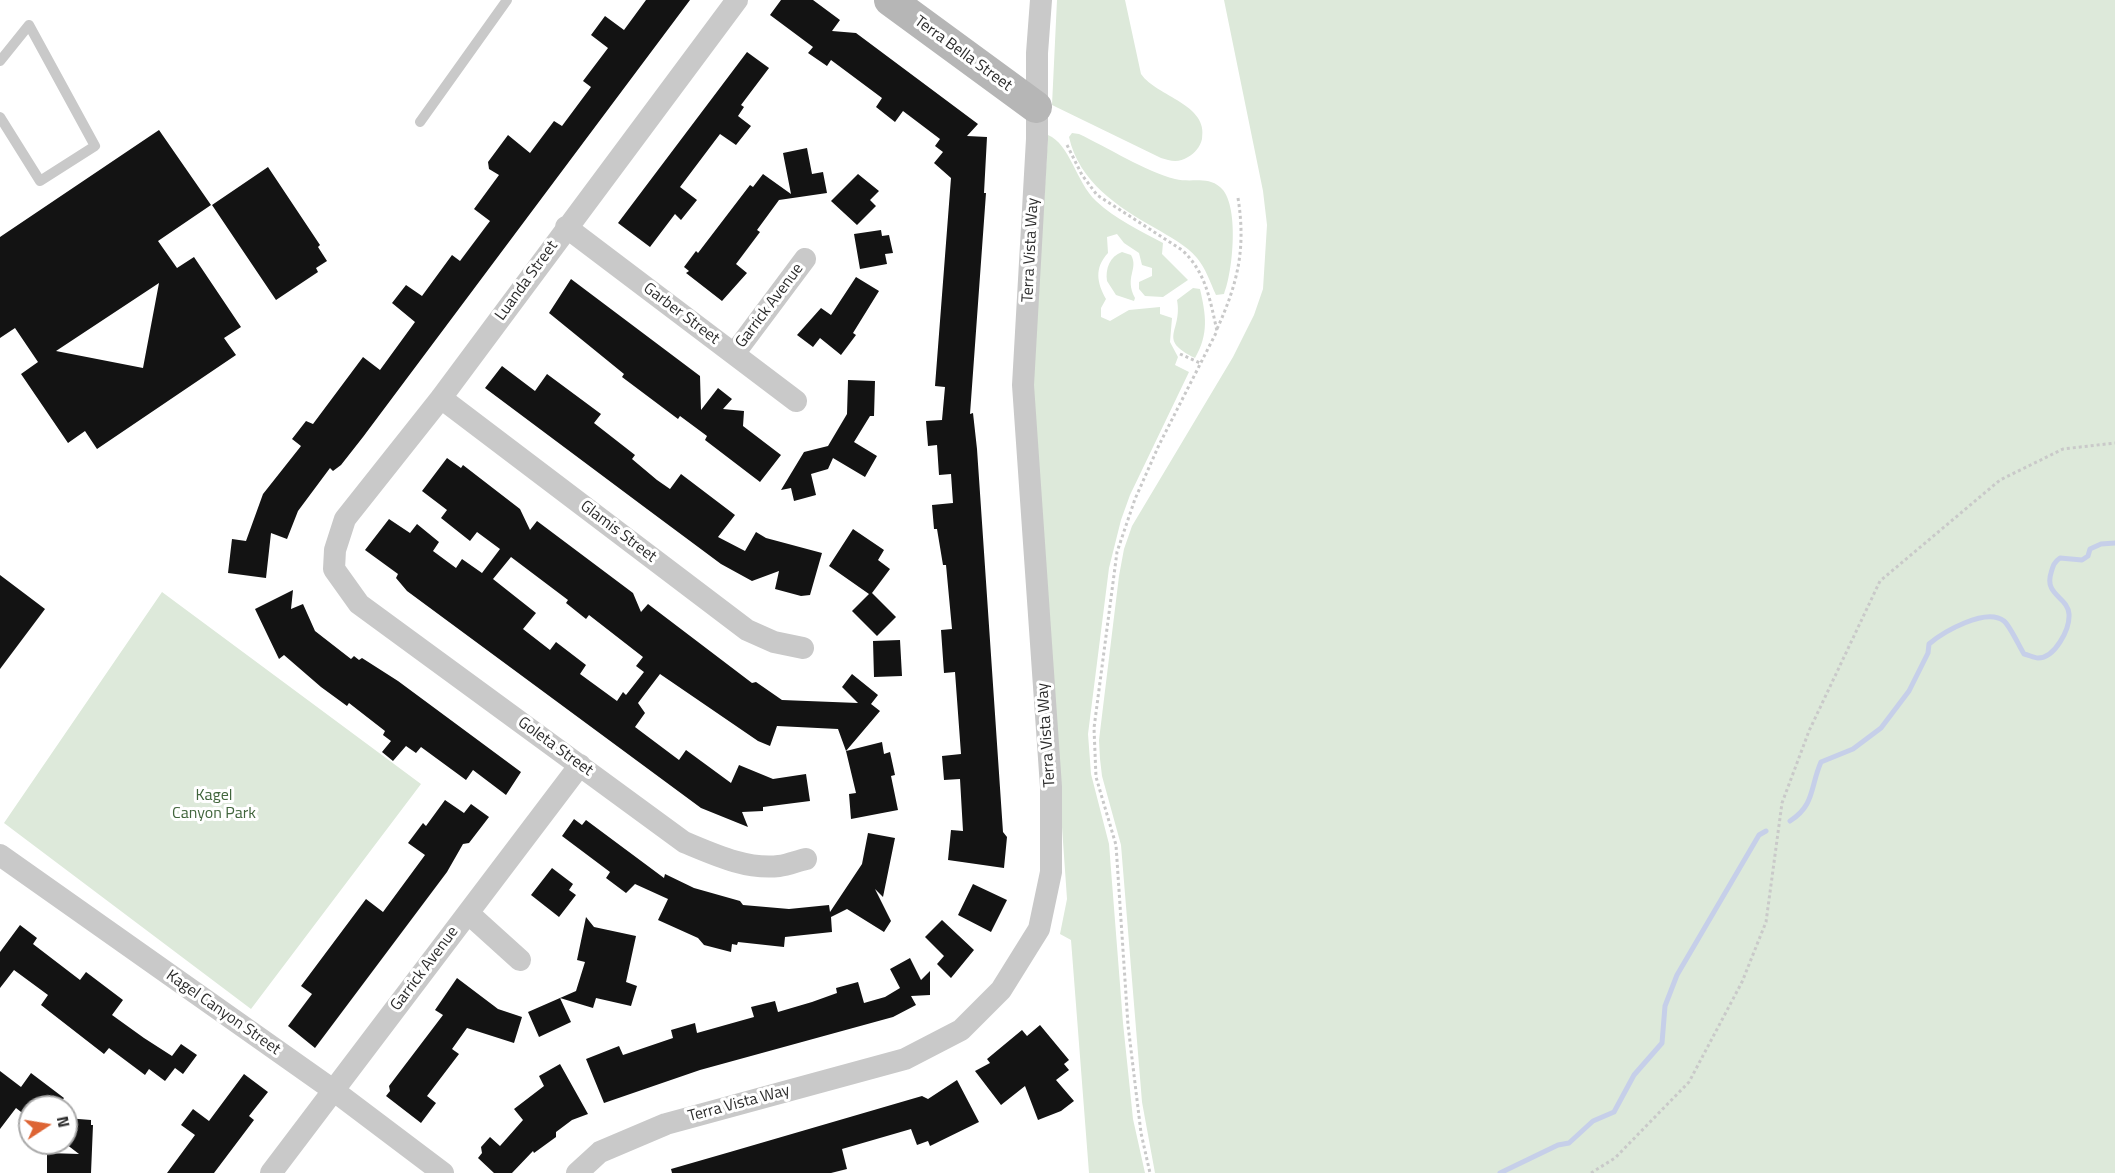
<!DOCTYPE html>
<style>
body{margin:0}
#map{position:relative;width:2115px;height:1173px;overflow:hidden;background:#fff;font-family:"Titillium Web",sans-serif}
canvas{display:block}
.north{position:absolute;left:18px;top:1095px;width:60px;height:60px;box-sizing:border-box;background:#fff;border:2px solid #ababab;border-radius:50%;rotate:78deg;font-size:16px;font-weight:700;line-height:24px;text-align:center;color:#2c2c2c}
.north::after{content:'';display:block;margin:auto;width:21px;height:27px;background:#dd6434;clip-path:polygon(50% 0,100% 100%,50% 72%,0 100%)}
</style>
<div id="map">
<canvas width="2115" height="1173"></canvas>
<div class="north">N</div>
</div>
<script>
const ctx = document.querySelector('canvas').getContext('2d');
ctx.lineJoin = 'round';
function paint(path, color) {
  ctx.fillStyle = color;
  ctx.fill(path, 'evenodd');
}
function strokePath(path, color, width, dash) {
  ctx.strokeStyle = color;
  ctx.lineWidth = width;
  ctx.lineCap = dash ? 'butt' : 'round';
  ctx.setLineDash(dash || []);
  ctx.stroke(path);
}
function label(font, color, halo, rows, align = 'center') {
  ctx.font = font + ' "Titillium Web",sans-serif';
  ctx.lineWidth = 6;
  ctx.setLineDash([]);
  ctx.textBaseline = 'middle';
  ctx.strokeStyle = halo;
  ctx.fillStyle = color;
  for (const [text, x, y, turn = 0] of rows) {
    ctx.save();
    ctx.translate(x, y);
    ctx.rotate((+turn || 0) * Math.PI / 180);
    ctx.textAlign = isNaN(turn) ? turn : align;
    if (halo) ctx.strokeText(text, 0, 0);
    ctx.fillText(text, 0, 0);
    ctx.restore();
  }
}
paint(new Path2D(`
 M1057 0H1125L1141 74C1157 97 1209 104 1202 139 1200 147 1195 153 1188 157 1179 163 1170 161 1161 158L1052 105Z
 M1224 0H2115V1173H1155L1142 1102 1121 845 1102 776 1100 759 1099 740 1119 576 1124 549 1132 526 1233 357 1254 315 1263 289 1267 225 1263 191Z
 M1072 133 1079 134C1107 147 1146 172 1175 179 1191 183 1207 176 1220 187 1240 203 1233 272 1224 294L1216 295C1210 282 1206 269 1197 258 1186 245 1170 237 1155 228 1118 207 1079 182 1069 137Z
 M1048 135C1070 144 1076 182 1096 201 1115 219 1141 231 1163 243L1162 254 1188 280 1163 297 1145 296 1139 289V282L1152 276V268L1142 265 1139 253 1124 243 1117 234 1107 237 1108 253C1094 268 1097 283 1106 299L1101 308V317L1110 321 1129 310 1160 307V314L1172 318 1170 342 1178 357 1175 365 1189 372 1130 495 1121 520 1109 568 1088 734 1091 774 1109 844 1123 1023 1133 1119 1145 1173H1089L1071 940 1060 934 1067 899 1032 395Z
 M1122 252 1131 255C1139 269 1124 277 1135 298L1134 301 1116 295 1107 281C1105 269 1110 256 1122 252Z
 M1193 288 1200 289C1206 315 1209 334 1195 358 1156 339 1183 332 1177 300Z
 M162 592 421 784 251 1009 4 823Z`), '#dde9da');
strokePath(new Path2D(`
 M1790 821C1815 805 1810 787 1821 762L1853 749 1881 728 1909 691 1928 653 1929 644C1943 632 1986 607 2004 621 2010 626 2019 646 2024 654 2029 655 2034 658 2038 658 2055 658 2070 629 2069 614 2068 597 2044 595 2051 573 2053 566 2054 562 2060 558L2082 560 2088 556 2090 549 2101 544 2115 543
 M1500 1173 1558 1145 1569 1143 1593 1121 1614 1112 1634 1075 1662 1043 1665 1006 1677 975 1759 835 1766 831`), '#c6cfe9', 5);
paint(new Path2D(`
 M646 0H690L363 437 341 465 333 471 330 468 298 511 287 539 271 533 266 578 228 573 232 539 246 541 263 494 301 446 292 439 306 421 313 424 363 357 380 370 415 322 392 303 406 285 422 296 452 255 460 261 490 221 474 209 499 175 489 169 488 162 508 135 530 153 554 121 562 126 591 87 583 81 608 48 591 35 605 16 624 30Z
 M781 0H813L840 20 832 31 856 33 978 124 967 136 987 137 984 193H986L970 414 973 413 977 449 1003 832 1007 837 1004 868 948 860 951 830 963 831 960 779 944 780 942 756 961 754 955 672 944 673 941 630 952 629 946 565H943L937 529H934L932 505 953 503 951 474 939 475 937 445 928 446 926 421 942 420 945 387 935 386 951 178 934 163 943 152 935 146 940 139 903 111 895 122 876 107 882 98 831 60 827 66 808 53 813 47 770 15Z
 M747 52 769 68 741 105 744 107 738 116 751 126 736 145 720 134 680 187 697 200 681 220 675 214 650 247 618 223Z
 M159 130 211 205 158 241 177 268 194 257 241 327 224 338 236 355 97 449 85 431 68 443 21 374 38 362 15 328 0 338V237ZM159 283 143 368 56 351Z
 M807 148 812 174 823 172 827 193 779 200 757 230 760 232 736 264 747 273 722 301 686 273 689 271 684 267 696 251 698 253 750 185 753 187 763 174 791 194 783 153Z
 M268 167 320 245 318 247 327 261 316 268 318 272 276 300 212 205Z
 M858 174 879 191 870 200 876 206 857 225 831 201Z
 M881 230 882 236 889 235 893 253 885 254 887 264 860 269 854 234Z
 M856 277 879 291 853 333 856 335 841 355 820 338 813 347 797 335 821 308 831 315Z
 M571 279 700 376 701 410 718 388 732 399 723 409 744 411 743 426 781 455 760 482 705 440 707 436 680 416 678 419 622 377 624 374 549 313Z
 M502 366 535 391 547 374 601 414 594 423 635 455 632 459 657 480 670 489 681 474 735 515 718 537 745 551 756 532 766 538 822 553 810 595 801 596 775 589 779 571 752 581 721 564 647 509 485 388Z
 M848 380 875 381 874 416H870L854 442 877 456 865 477 833 458 828 469 811 474 816 495 794 501 791 488 781 490 804 452 828 446 847 414Z
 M447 458 461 468 463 465 520 509 530 530 537 521 633 593 641 612 648 604 752 683 756 682 782 700 858 703 842 687 852 674 878 695 871 704 880 711 846 751 838 729 777 726 770 746 758 741 660 674 638 703 645 713 635 727 679 760 686 750 731 783 739 765 773 779 806 774 810 801 763 807V811L742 812 748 827 701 808 407 591 396 578 398 574 365 550 389 519 410 533 417 524 439 542 433 551 456 568 462 559 482 573 500 549 477 532 470 541 441 518 447 510 422 491ZM511 557 568 600 566 603 586 619 589 615 643 657 636 666 644 672 626 695 623 692 617 701 580 674 586 665 556 642 550 650 523 629 536 613 493 579Z
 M853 529 884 550 878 560 890 569 872 593 896 617 877 636 852 611 869 594 829 566Z
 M0 575 45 609 0 669Z
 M293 590 291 609 303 604 315 631 351 659 354 656 359 660 362 658 398 681 521 772 506 795 473 770 466 780 421 747 416 753 406 746 393 761 382 752 391 741 383 735 385 731 349 703 347 706 321 687 284 655 279 659 255 609Z
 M900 640 902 676 874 677 873 641Z
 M882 742 884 754 890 752 895 775 891 776 898 810 851 819 849 794 856 793 846 751Z
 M445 800 464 813 471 804 489 817 469 843 463 844 447 872 315 1048 288 1026 312 994 301 986 366 899 383 912 425 855 408 843 423 823 426 826Z
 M574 819 582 825 586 820 664 878 665 874 694 888 740 901 743 905 789 909 829 905 830 912 862 864 868 833 895 838 883 897 875 889 891 921 884 932 847 909 831 917 832 932 785 937 784 947 738 942 737 945 732 944 731 952 704 945 698 938 658 920 668 899 635 884 626 893 606 878 610 872 562 836Z
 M552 868 573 884 569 890 576 895 559 917 531 895Z
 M973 884 1007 900 991 932 958 915Z
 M586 917 594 927 636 936 626 982 637 986 631 1006 596 998 593 1008 560 998 571 1022 539 1037 528 1012 576 991 585 962 577 960Z
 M942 920 974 950 951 978 937 964 944 956 925 937Z
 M20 925 37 938 33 944 80 980 86 972 123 1000 112 1015 144 1038 172 1056 181 1044 197 1055 183 1074 175 1068 165 1081 149 1069 145 1075 109 1048 104 1054 41 1005 48 995 14 970 0 988V952Z
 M910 958 921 980 930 971V995L911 996 916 1005 893 1017 700 1070 604 1103 586 1059 619 1046 623 1055 673 1038 671 1030 695 1023 697 1033 754 1017 751 1007 775 1001 778 1012 812 1002 837 993 836 988 858 982 864 1003 885 997 900 988 890 969Z
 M457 978 498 1009 522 1017 514 1043 467 1028 452 1049 459 1054 427 1096 436 1103 421 1123 386 1096 390 1091 389 1086 443 1015 435 1010Z
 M1040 1025 1069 1060 1064 1064 1069 1070 1056 1080 1074 1101 1061 1111 1038 1120 1025 1086 1001 1105 975 1071 990 1063 987 1059 1022 1030 1027 1036Z
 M560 1064 588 1114 572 1120 556 1132V1137L534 1153 533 1151 512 1173H494L478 1158 482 1153 481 1147 490 1137 500 1146 523 1120 514 1109 544 1086 539 1076Z
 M0 1071 21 1087 31 1073 64 1098 57 1107H30V1119L16 1108 0 1129Z
 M244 1074 268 1092 249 1116 254 1120 214 1173H167L195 1135 181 1125 193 1109 209 1121Z
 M957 1080 979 1122 930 1146 928 1141 917 1145 911 1129 842 1149 847 1169 831 1173H672L671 1169 730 1152 922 1096 928 1099Z
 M66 1118 91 1120V1125H93L91 1173H47V1153L79 1154 66 1144Z`), '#131313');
strokePath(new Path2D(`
 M1067 145 1082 175 1097 195 1182 250C1206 272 1210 300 1217 331L1159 445 1135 499 1117 552 1094 728 1096 777 1116 845 1128 1025 1141 1133 1150 1173
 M1217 329C1238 283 1246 248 1238 198
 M1180 354 1200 363
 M1591 1173 1615 1158 1689 1082 1742 982 1766 922 1782 803 1809 731 1880 581 2000 480 2063 449 2115 443`), '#c9c9c9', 3, [3, 3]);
strokePath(new Path2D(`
 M0 61 29 25 95 146 40 181 0 117
 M420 122 507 0`), '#c9c9c9', 10);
strokePath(new Path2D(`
 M737 0 441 398 345 519 335 550 334 569 359 604 684 842C713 854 747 870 779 866 788 865 797 861 806 859
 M566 227 796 401
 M734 354 805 259
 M441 398 747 630 774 642 803 648
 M0 855 333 1090 443 1173
 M468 913 520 960
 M271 1173 580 765
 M577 1173 600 1152 666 1124 905 1059 961 1030 1001 990 1039 929 1051 872V787L1023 385 1037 139V53L1041 0`), '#c9c9c9', 22);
strokePath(new Path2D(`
 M890 0 1036 107`), '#b6b6b6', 32);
label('16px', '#2c2c2c', '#fff', [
 ["Terra Bella Street",963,54,36],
 ["Terra Vista Way",1031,250,-87],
 ["Luanda Street",527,281,-54],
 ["Garrick Avenue",770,306,-53],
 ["Garber Street",681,314,37],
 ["Glamis Street",618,532,37],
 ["Terra Vista Way",1047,735,-94],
 ["Goleta Street",555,747,36],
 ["Garrick Avenue",425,969,-53],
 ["Kagel Canyon Street",223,1013,35],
 ["Terra Vista Way",739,1104,-15]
]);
label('16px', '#41653c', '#fff', [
 ["Kagel",214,796],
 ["Canyon Park",214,814]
]);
</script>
